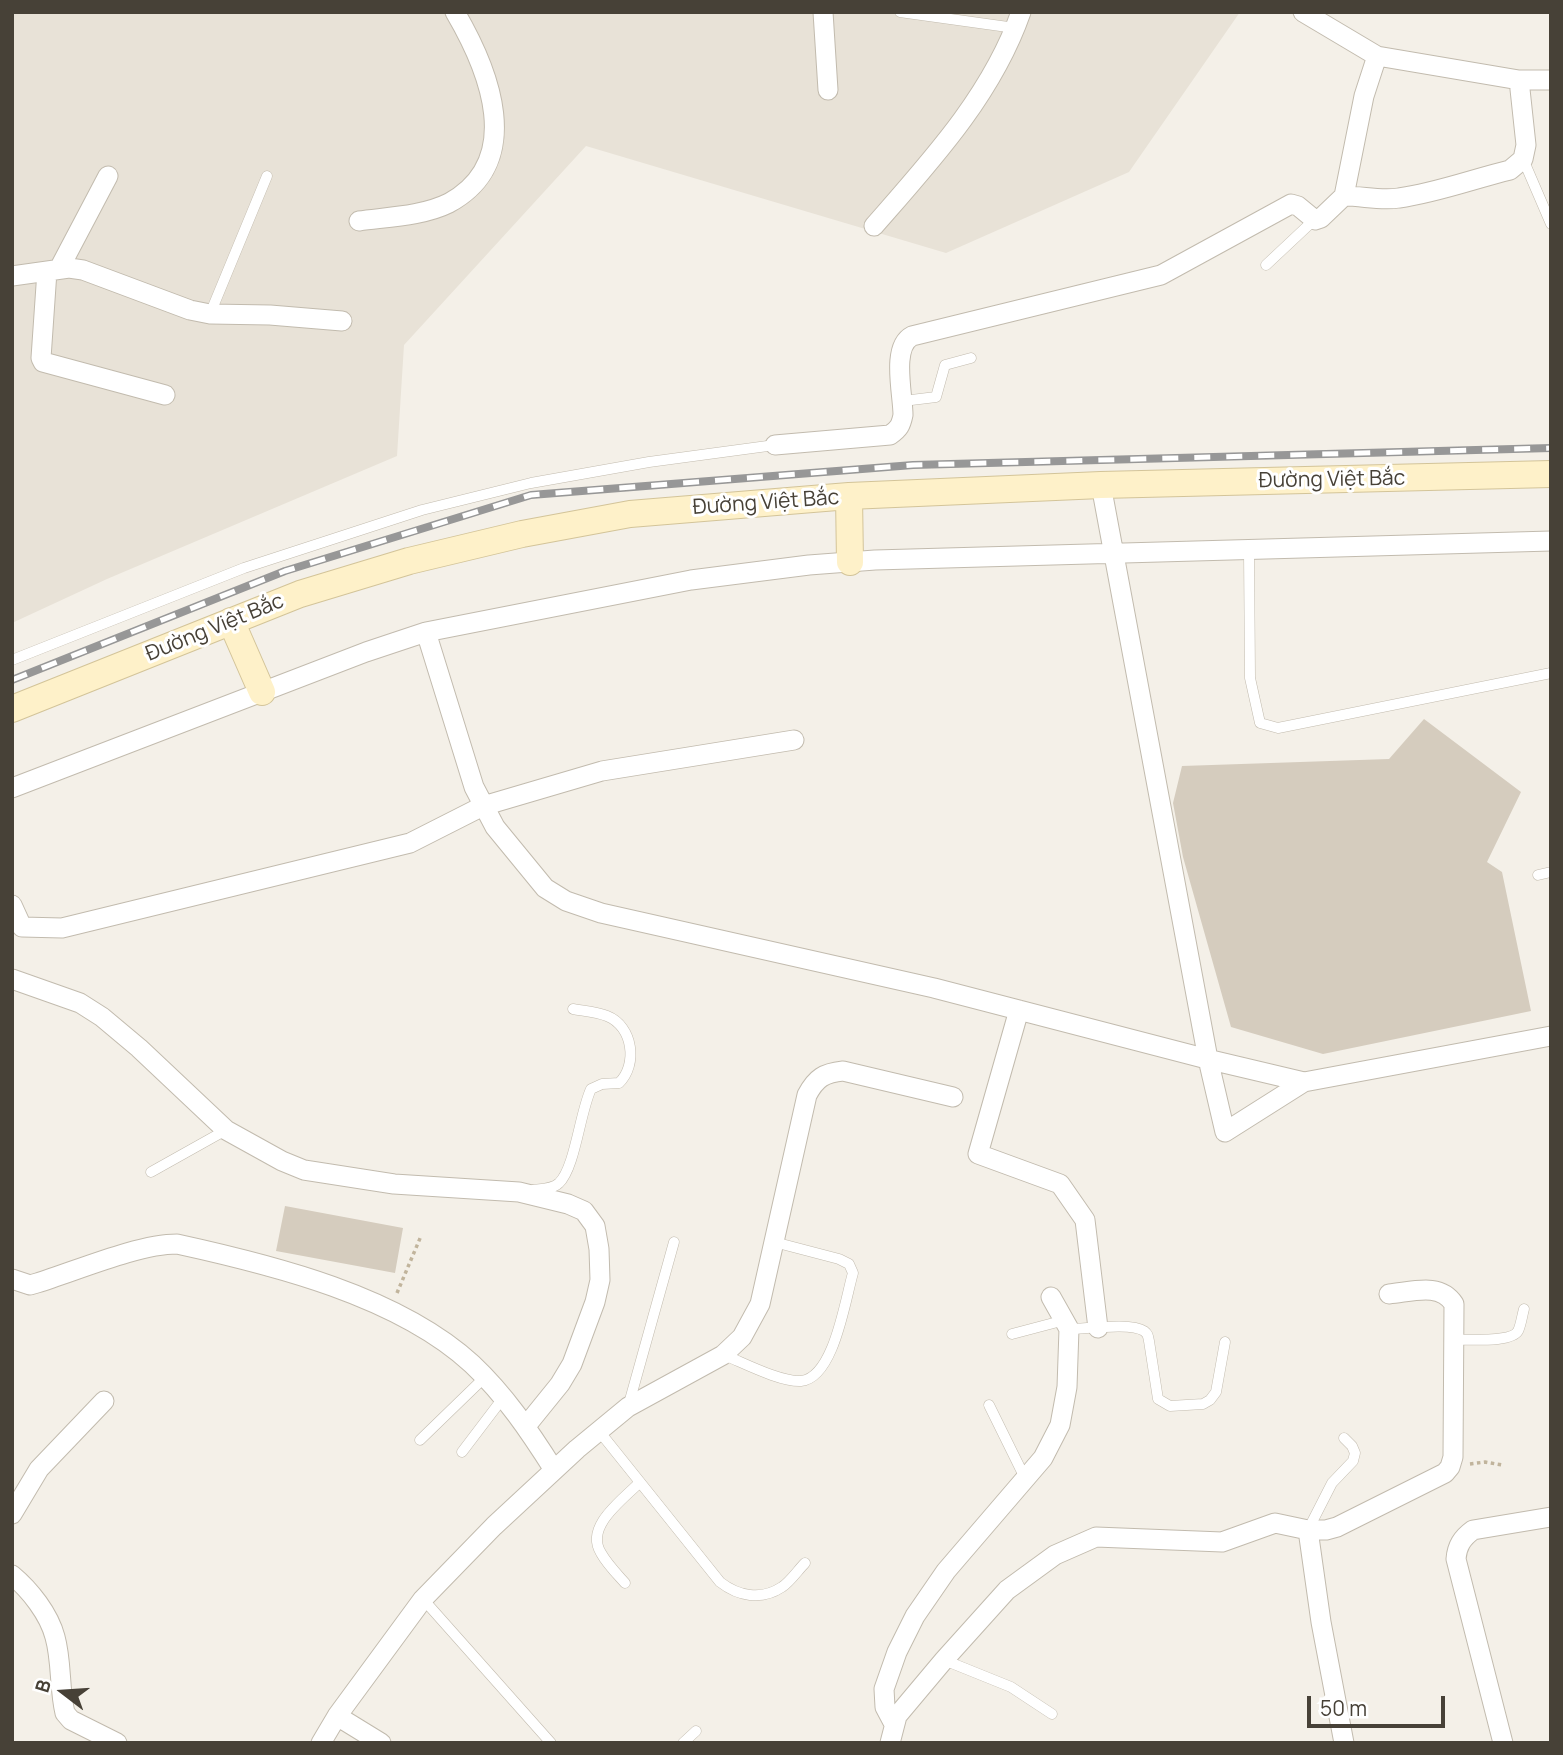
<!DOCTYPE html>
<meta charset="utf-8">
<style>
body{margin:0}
#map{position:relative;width:1563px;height:1755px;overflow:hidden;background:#f4f0e8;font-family:Manrope,sans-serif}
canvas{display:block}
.frame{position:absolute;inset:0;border:14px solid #474137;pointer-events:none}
.north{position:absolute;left:28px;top:1657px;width:70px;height:70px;-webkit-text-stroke:5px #fff;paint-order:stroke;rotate:287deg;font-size:19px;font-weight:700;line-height:28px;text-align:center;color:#474137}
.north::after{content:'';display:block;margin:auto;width:24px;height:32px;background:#474137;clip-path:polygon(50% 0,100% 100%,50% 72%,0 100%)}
.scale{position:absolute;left:1307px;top:1696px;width:138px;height:32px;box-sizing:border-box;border:4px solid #474137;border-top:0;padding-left:9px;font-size:21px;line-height:24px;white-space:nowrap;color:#474137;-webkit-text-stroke:5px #fff;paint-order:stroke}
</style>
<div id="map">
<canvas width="1563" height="1755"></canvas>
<div class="frame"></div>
<div class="north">B</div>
<div class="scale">50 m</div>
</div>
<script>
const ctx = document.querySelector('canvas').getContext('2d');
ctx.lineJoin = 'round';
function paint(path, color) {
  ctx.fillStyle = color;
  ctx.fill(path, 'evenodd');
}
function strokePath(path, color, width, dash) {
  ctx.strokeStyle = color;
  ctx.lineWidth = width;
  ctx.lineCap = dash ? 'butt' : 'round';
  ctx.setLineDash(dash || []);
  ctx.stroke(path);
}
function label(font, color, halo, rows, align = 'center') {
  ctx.font = font + ' Manrope,sans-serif';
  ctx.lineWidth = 6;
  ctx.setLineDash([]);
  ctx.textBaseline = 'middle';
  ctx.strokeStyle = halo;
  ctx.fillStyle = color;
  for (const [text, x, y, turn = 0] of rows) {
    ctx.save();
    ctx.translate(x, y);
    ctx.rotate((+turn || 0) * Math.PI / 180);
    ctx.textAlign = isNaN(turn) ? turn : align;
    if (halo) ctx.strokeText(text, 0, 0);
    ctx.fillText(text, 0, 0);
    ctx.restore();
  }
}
paint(new Path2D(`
 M12 12H1240L1129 172 946 253 586 146 404 345 397 456 107 579 12 623Z`), '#e8e2d7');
paint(new Path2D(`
 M1424 719 1521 792 1487 862 1502 872 1531 1011 1323 1054 1231 1027 1183 857 1173 803 1182 766 1389 759Z
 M285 1206 403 1228 395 1273 276 1251Z`), '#d5ccbe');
const lane = new Path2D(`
 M900 12 1015 28
 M1523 159 1551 224
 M1266 265 1314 220
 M210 314 267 176
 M903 401 936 397 945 365 971 358
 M1249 551 1250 678 1260 723 1278 728 1551 673
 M12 660 244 568 422 510 531 483 649 462 775 445
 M1538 875 1551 872
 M151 1172 226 1130
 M533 1190C542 1189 553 1189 559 1183 575 1168 580 1112 591 1089L602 1084 619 1083C638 1065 633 1026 607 1016 597 1012 584 1011 573 1009
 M1069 1329C1086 1329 1131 1322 1144 1331 1148 1334 1148 1336 1149 1341L1158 1399 1170 1406 1203 1404 1210 1400 1216 1392 1225 1342
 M1012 1334 1065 1320
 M1454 1340C1468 1339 1511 1343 1518 1331 1521 1325 1522 1316 1524 1309
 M724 1355C744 1363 780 1382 801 1381 834 1378 845 1300 853 1273L849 1264 839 1259 774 1242
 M989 1405 1025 1478
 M628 1407 674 1242
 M599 1431 720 1582C738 1596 761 1601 782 1587 790 1582 798 1570 805 1563
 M420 1440 485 1377
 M462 1452 503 1398
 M1308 1530 1332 1483 1353 1461 1355 1453 1352 1446 1344 1438
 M625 1583C617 1574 607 1564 601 1553 584 1526 624 1499 640 1482
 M423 1599 551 1743
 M944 1660 1011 1687 1052 1714
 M683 1743 696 1731`);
const street = new Path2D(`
 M823 12 828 90
 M1303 12 1377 56 1519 80H1551
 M1344 196 1364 96 1377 56
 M359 221C388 217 423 216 449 203 526 161 489 70 455 12
 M874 226C931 161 992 95 1021 12
 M59 269 108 176
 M47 271 41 358 43 362 165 395
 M12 276 69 268 83 270 190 310 210 314 270 315 342 321
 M775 445 890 435C899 429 901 425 903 415 903 394 891 347 912 336L1161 275 1291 204 1298 206 1315 220 1321 218 1344 196C1363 196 1380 201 1399 198 1436 193 1473 179 1510 170L1523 159 1526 145 1519 80
 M1101 485 1208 1059 1225 1132 1304 1082
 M426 632 474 787 495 827 545 888 566 901 601 913 934 988 1211 1060 1304 1082 1551 1036
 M12 788 366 652 426 632 691 580 809 565 875 560 1551 541
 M12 905 22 927 62 928 410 843 483 806 602 771 794 740
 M12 979 80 1003 102 1017 139 1048 226 1130 282 1161 304 1170 394 1184 519 1192 568 1204 584 1211 595 1226 599 1249 600 1280 595 1302 572 1364 560 1384 526 1426
 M1019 1010 978 1154 1060 1184 1085 1220 1098 1328
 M12 1279 30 1285 37 1283C76 1271 138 1244 177 1244 273 1265 398 1296 472 1364 505 1395 530 1432 554 1470
 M12 1514 39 1469 104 1401
 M1308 1530 1321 1622 1344 1743
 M12 1575C30 1590 49 1614 55 1637 62 1662 59 1688 65 1713L71 1720 117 1743
 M337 1716 381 1743
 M894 1724 885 1707 884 1689 897 1652 915 1616 946 1571 1043 1458 1060 1425 1067 1387 1069 1329 1051 1297
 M321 1743 337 1716 423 1599 494 1526 577 1449 628 1407 723 1355 742 1337 760 1304 807 1095C816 1078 824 1073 843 1071L953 1097
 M890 1743 897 1716 944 1660 1007 1590 1055 1555 1096 1537 1222 1542 1275 1523 1308 1530H1326L1337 1527 1445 1473 1450 1467 1453 1457 1454 1304C1440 1282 1412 1292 1389 1294
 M1503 1743 1456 1559C1457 1546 1462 1538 1473 1530L1551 1517`);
const secondary = new Path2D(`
 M849 496 850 562
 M231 621 262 692
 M12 709 300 594 409 561 522 534 630 514 849 496 1101 485 1551 474`);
strokePath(lane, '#c2bbae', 11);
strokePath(street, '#c2bbae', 21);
strokePath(secondary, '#d3c499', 28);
strokePath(new Path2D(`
 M397 1293 421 1236
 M1470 1464 1485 1462 1502 1465`), '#c1b49c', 3.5, [3.5, 3.5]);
strokePath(lane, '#fff', 10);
strokePath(street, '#fff', 19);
strokePath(secondary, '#fef1c9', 26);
const rail = new Path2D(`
 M12 680 285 571 531 495 913 465 1551 448`);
strokePath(rail, '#979797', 8);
strokePath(rail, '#fff', 5, [16]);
label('21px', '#474137', '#fff', [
 ["Đường Việt Bắc",1332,480,-1],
 ["Đường Việt Bắc",766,503,-4],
 ["Đường Việt Bắc",215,628,-22]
]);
</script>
